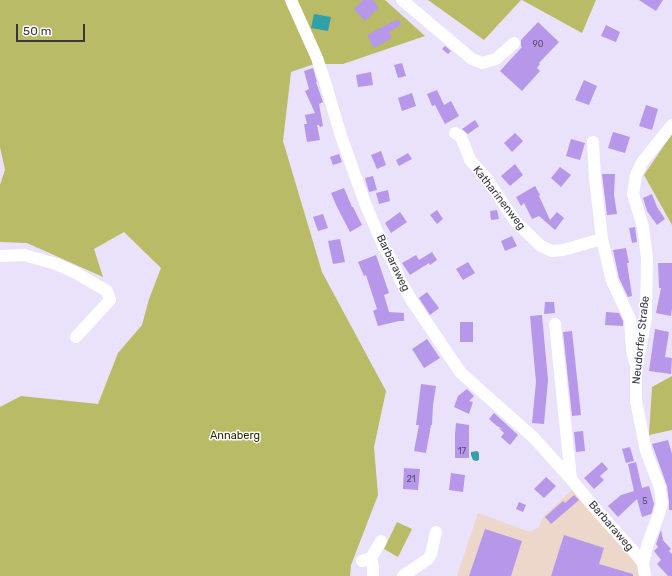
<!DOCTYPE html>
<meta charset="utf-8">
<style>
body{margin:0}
#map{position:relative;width:672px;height:576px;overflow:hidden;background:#eae1fb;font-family:Rubik,sans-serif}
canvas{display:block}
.scale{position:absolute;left:16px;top:24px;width:69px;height:18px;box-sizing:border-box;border:2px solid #38353f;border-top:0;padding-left:5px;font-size:12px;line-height:14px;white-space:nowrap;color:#38353f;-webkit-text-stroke:3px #fff;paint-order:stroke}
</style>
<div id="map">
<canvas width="672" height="576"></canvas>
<div class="scale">50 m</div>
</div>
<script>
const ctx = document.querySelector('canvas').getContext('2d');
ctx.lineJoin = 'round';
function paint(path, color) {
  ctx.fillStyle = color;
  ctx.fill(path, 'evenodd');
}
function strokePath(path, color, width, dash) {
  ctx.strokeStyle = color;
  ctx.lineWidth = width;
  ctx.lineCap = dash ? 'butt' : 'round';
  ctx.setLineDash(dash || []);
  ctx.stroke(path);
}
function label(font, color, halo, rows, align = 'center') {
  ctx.font = font + ' Rubik,sans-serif';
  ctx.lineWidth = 3;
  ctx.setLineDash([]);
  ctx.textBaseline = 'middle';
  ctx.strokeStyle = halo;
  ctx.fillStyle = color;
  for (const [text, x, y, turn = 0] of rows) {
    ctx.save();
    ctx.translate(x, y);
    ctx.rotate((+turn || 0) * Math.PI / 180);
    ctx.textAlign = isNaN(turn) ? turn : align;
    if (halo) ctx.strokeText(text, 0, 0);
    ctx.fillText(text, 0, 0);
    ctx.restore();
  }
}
paint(new Path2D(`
 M572 490 637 561 640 576H457L478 513 530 532 539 527 543 517Z`), '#edd7cb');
paint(new Path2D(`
 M0 0H385L425 36 343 64H314L291 72 283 141 322 272 386 391 374 447 378 495 351 565 350 576H0V407L21 396 98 404 118 353 142 325 149 299 161 268 124 232 94 249 103 277 27 243 0 242V185L5 170 0 147Z
 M428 0H521L484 40Z
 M522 0H596L582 33Z
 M672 134V225L644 175Z
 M672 376V430L649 435 652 387Z
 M397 522 412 529 398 557 384 549Z`), '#b9bb66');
paint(new Path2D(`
 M314 14 331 17 328 31 311 28Z
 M477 451 479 453V460L476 461 473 460 471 455V452Z`), '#30a0aa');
paint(new Path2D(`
 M363 0H372L379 7 365 21 354 9Z
 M639 0H663L656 11Z
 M398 19 401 25 389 32 392 38 374 48 367 35Z
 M538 22 559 42 539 63 540 64 537 68 540 71 522 91 500 71 522 47 521 46V40Z
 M606 25 620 32 616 42 601 36Z
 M445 46 451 51 448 54 442 49Z
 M402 63 406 76 398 78 394 65Z
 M313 68 317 82H316L323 102 319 104 323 126 320 127 319 125H317L320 140 307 142 304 124H307L305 115 315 113 305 91 309 89 304 71Z
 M371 72 373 85 358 87 356 75Z
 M584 80 597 86 589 105 575 100Z
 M437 90 444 105 451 101 459 116 445 124 435 105 432 106 427 94Z
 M412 93 416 106 402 111 398 98Z
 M646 105 658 109 652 130 639 126Z
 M475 120 479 126 468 134 462 129Z
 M613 132 630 137 625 153 608 148Z
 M515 133 523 141 512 152 504 143Z
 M571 139 585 143 580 160 566 156Z
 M381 151 386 165 377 169 371 155Z
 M408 153 412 159 399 166 396 160Z
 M339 154 342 162 333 165 330 157Z
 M515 164 523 175 510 186 501 176Z
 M560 167 571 175 561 187 551 178Z
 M602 174H615L614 195 617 214 607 215Z
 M373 176 377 190 369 192 365 178Z
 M535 186 540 195 539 196 550 220 557 212 564 218 555 230 539 216 532 219 524 203 521 206 516 197Z
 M344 188 352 207H353L362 225 350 232 337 207 331 193Z
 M388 190 390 201 379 204 376 193Z
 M652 194 657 207 665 219 657 225 647 211 643 198Z
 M437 210 443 219 437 224 430 215Z
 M497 210 499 219 491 220 490 211Z
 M400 212 407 222 391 233 385 223Z
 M323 214 328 228 318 231 313 217Z
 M635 227 637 242 632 243 629 228Z
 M512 236 517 246 505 251 501 241Z
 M340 239 345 262 333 264 328 241Z
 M626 248 629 263H627L632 296 628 297 619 278 613 250Z
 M432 252 437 260 430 265 429 263 410 275 402 263 416 255 419 260Z
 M376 255 389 293 384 295 389 312 404 313V321H399L378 326 373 311 377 309 366 275 364 276 358 262Z
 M468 262 475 273 463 280 456 269Z
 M658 263H672V308L671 316 656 313 661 288H659Z
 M427 292 439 308 430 315 419 298Z
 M545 302H554L555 313 544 314Z
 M606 312 619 313 623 321V326L605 325Z
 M542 315 548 380 544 424 532 423 536 382 530 316Z
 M460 322H473V342H460Z
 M655 329 669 332 665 357 672 358 671 374 649 371Z
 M572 331 581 415 572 416 563 332Z
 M427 339 440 358 424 368 412 349Z
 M421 384 436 386 433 405 432 425H431L426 453 414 451 419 425H416L417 417Z
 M467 389 474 396 469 401 473 402 469 414 454 407 458 396Z
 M494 413 518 435 510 445 501 437 504 433 499 428 503 429 497 426 489 419Z
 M456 423 469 425V458H455V434Z
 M583 431 585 451 576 452 574 432Z
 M668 440 672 454V510H669V502L667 486 652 444Z
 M630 447 634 461 626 463 622 449Z
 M602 462 608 469 600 476 604 480 594 489 584 478Z
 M636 462 642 488 649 486 654 504 652 512 651 514 642 517 637 499 618 517 608 506 621 495 634 491 628 464Z
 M404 468 420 469 418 490 403 489Z
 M451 473 465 475 463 492 449 490Z
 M546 477 556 486 544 498 534 489Z
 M574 495 579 500 551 524 545 517 563 501 565 503Z
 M519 502 526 505 523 512 516 509Z
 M485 529 522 541 511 576H469Z
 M661 530 663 540 671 549 669 551 672 554V576H668L657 564 661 560 654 551 658 547 656 544Z
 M564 535 604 548 599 564 633 574V576H551Z`), '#b697ea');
strokePath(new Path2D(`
 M291 0 317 58 325 82 341 136 365 203 384 248 392 260 400 280 412 301 461 373 534 438 571 479 592 505 636 554 643 563 645 576
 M402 0 472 59 482 63 496 59 514 43
 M455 133 461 137 466 149 470 160 487 179 515 221 541 246 552 251 563 250 602 239
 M593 142 595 178 602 239 612 281 630 319 632 350 635 363
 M0 256 24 255 56 264 74 272 107 291 110 300 76 337
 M555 324 571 479
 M371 558 373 567V576
 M362 561 371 558 381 541
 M643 563 648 543 659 514 662 503 660 488 646 451 636 401V371L646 318 647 258 643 227 633 194 636 175 643 161 672 125
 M403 576 428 559 431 554 436 532`), '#fff', 12);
label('9px', '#584e6a', null, [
 ["90",538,44],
 ["17",462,451],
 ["21",411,479],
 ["5",645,501]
]);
label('11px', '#38353f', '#fff', [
 ["Katharinenweg",499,198,52],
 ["Barbaraweg",393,263,64],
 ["Neudorfer Straße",641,340,-84],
 ["Barbaraweg",611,526,49]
]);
label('11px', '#2b2b00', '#fff', [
 ["Annaberg",235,436]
]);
</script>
